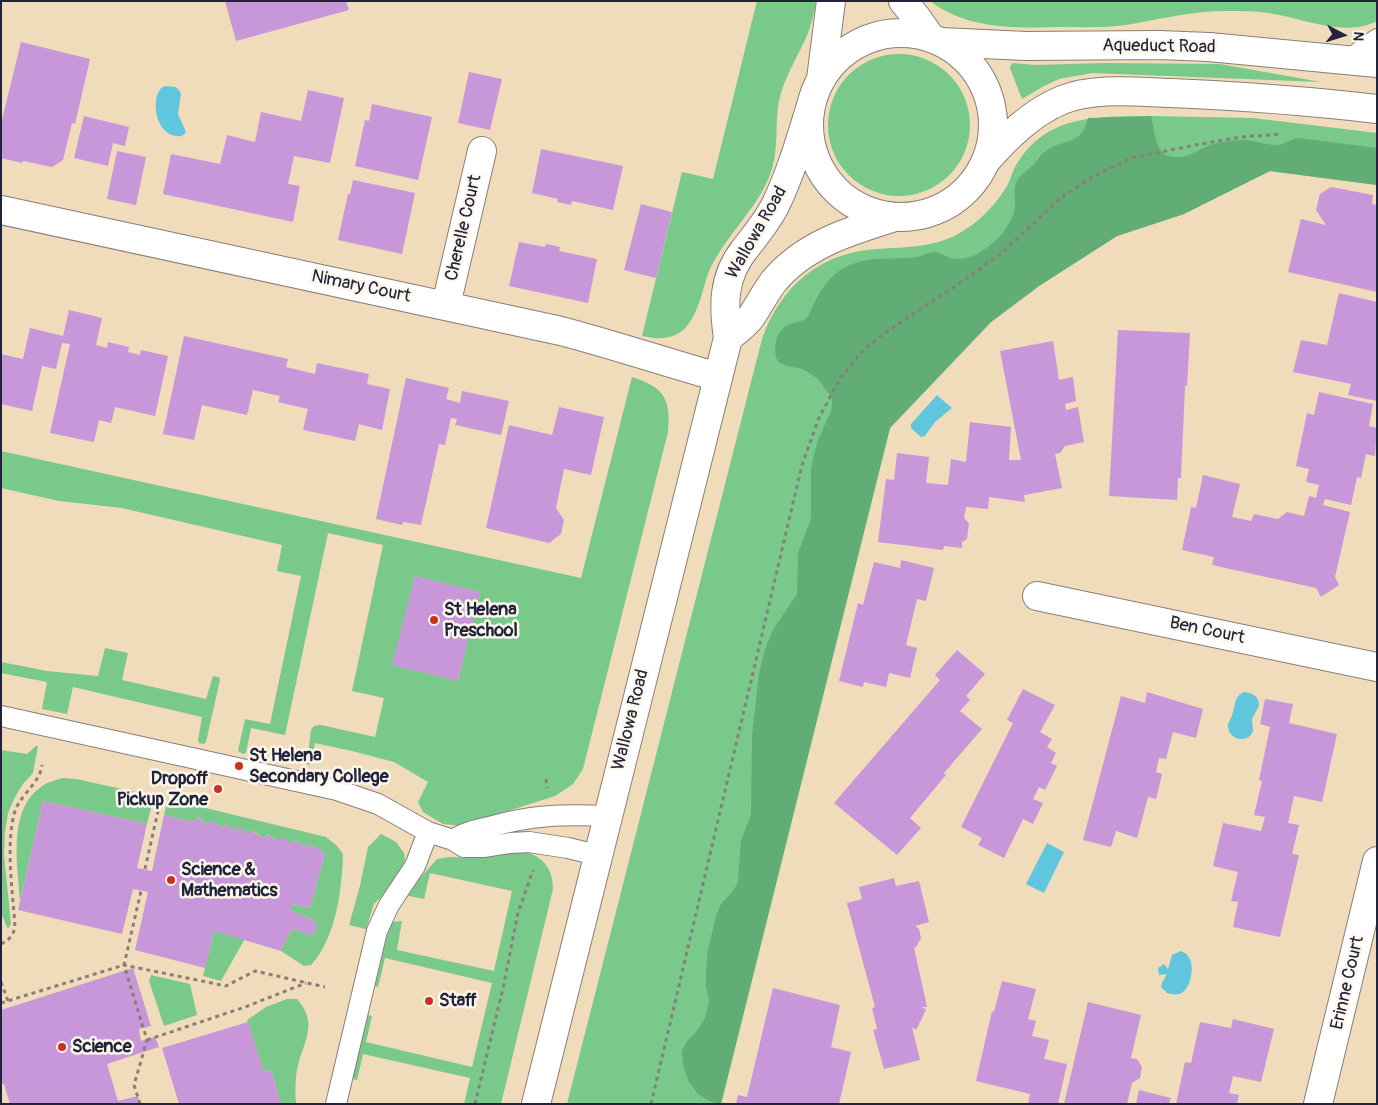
<!DOCTYPE html>
<style>
body{margin:0}
#map{position:relative;width:1378px;height:1105px;overflow:hidden;background:#f0dbba;font-family:Pangolin,sans-serif}
canvas{display:block}
.frame{position:absolute;inset:0;border:2px solid #22223b;pointer-events:none}
.north{position:absolute;left:1318px;top:10px;width:50px;height:50px;-webkit-text-stroke:4px #fbf7ec;paint-order:stroke;rotate:95deg;font-size:14px;font-weight:700;line-height:20px;text-align:center;color:#22223b}
.north::after{content:'';display:block;margin:auto;width:18px;height:22px;background:#22223b;clip-path:polygon(50% 0,100% 100%,50% 72%,0 100%)}
</style>
<div id="map">
<canvas width="1378" height="1105"></canvas>
<div class="frame"></div>
<div class="north">N</div>
</div>
<script>
const ctx = document.querySelector('canvas').getContext('2d');
ctx.lineJoin = 'round';
function paint(path, color) {
  ctx.fillStyle = color;
  ctx.fill(path, 'evenodd');
}
function strokePath(path, color, width, dash) {
  ctx.strokeStyle = color;
  ctx.lineWidth = width;
  ctx.lineCap = dash ? 'butt' : 'round';
  ctx.setLineDash(dash || []);
  ctx.stroke(path);
}
function label(font, color, halo, rows, align = 'center') {
  ctx.font = font + ' Pangolin,sans-serif';
  ctx.lineWidth = 5;
  ctx.setLineDash([]);
  ctx.textBaseline = 'middle';
  ctx.strokeStyle = halo;
  ctx.fillStyle = color;
  for (const [text, x, y, turn = 0] of rows) {
    ctx.save();
    ctx.translate(x, y);
    ctx.rotate((+turn || 0) * Math.PI / 180);
    ctx.textAlign = isNaN(turn) ? turn : align;
    if (halo) ctx.strokeText(text, 0, 0);
    ctx.fillText(text, 0, 0);
    ctx.restore();
  }
}
paint(new Path2D(`
 M757 1H816C814 14 811 26 806 38 798 55 788 72 782 90 773 115 780 143 772 169 760 207 727 233 710 269 702 288 699 317 682 331 670 340 656 339 642 336L682 172 713 179Z
 M930 1H1377V21C1345 38 1303 18 1269 13 1256 11 1241 11 1227 11 1193 11 1160 19 1126 25 1105 28 1083 27 1061 27 1016 28 968 30 930 1Z
 M828 125a71 71 0 1 1 142 0a71 71 0 1 1-142 0Z
 M1013 63 1035 65 1105 63 1220 64 1321 82 1092 73 1059 79 1044 86 1022 99 1010 68V66Z
 M1151 116 1253 118 1377 133V185L1270 171 1184 214 1117 236 1039 286 991 322 890 428 721 1104H567L762 339C781 286 819 253 877 249 905 247 932 248 958 234 978 223 995 206 1007 186 1010 181 1011 175 1014 169 1044 113 1097 117 1151 116Z
 M632 377C664 387 671 399 668 432L583 769 573 784 555 796 461 826 443 824 423 812 418 802 428 782 394 762 352 751 315 743 310 765 307 764 311 730 314 726 321 725 375 737 384 698 352 691 383 545 328 533 285 735 251 728 246 753 243 754 238 751 245 719 270 724 301 576 277 571 282 545 122 508 59 501 1 488V451L581 578ZM415 576 479 592 458 681 393 665Z
 M105 648 128 653 122 680 206 699 213 676 219 677 220 680 206 742 204 744 199 743 198 740 202 717 73 687 67 714 42 709 47 682 1 673V662L47 671 98 676Z
 M36 746H38L33 773 23 784 15 797 8 813 5 832 4 855 11 924 8 929 1 913V750L27 754Z
 M63 778 76 779 154 796 147 824 43 801 20 901C18 865 7 811 41 787 47 782 56 780 63 778Z
 M168 799 326 837 337 846 343 854C342 889 336 938 311 965L304 966 281 951 292 929 310 935C315 934 317 929 316 924L313 920 290 910 293 904 310 908 325 853 309 844 307 847 294 840 293 844 278 841 267 834 264 838 253 831 250 834 238 827 236 831 225 824 223 828 211 821 208 825 197 817 194 822 164 815Z
 M381 834 396 842 404 853 405 860 402 870 390 888 374 904 366 929 349 925 360 886 368 847Z
 M514 851C538 851 553 865 553 889L501 1104H464L470 1078 363 1054 357 1080 352 1079 368 1015 372 1016 366 1042 472 1067 492 983 385 958 378 987 375 986 389 927 391 922 402 921 397 950 494 971 512 891 430 873 424 899 409 896 408 894 409 890 437 859 449 857 475 858Z
 M218 915 252 926 221 981 203 976Z
 M151 975 190 984 197 1015 164 1026 149 981Z
 M287 999H297C318 1023 305 1039 298 1065 295 1077 295 1091 296 1104H281L271 1070 264 1072 247 1020 266 1007Z`), '#78c98a');
paint(new Path2D(`
 M1151 116C1154 127 1155 149 1166 155 1183 162 1196 151 1210 145 1220 142 1234 140 1245 140 1255 141 1266 145 1276 145 1284 145 1290 139 1298 138L1377 148V185L1270 171 1184 214 1117 236 1039 286 991 322 890 428 721 1104 709 1101 698 1094 689 1082 683 1065 682 1051 687 1041 696 1032 704 1020 707 1011 709 1000 706 987V970L708 949 716 916 721 904 733 891 738 882 741 841 751 814 752 735 759 674 765 649 773 630 797 594 798 553 811 519V470L813 458 818 440 831 411 832 404V398L818 379 803 369 787 366 778 362C772 349 775 331 790 324 796 322 802 322 808 317 821 287 833 266 867 260 878 258 891 259 902 258 907 258 912 258 917 257 923 256 929 252 935 252 939 252 943 255 946 256 957 262 972 258 982 251 997 242 1013 224 1015 207 1016 195 1011 184 1022 175 1026 170 1032 167 1036 162 1039 158 1042 153 1046 151 1064 138 1082 146 1088 118Z`), '#62ad76');
paint(new Path2D(`
 M165 86 176 87 181 93 178 114 186 132 182 136C153 140 149 91 165 86Z
 M937 395 952 408 935 422 925 436 921 437 911 428V424Z
 M1244 692C1253 693 1259 696 1259 706L1252 719 1253 731 1251 735C1243 743 1228 738 1228 726 1228 721 1231 720 1232 715 1236 706 1233 697 1244 692Z
 M1047 843 1064 852 1044 893 1026 884Z
 M1181 951C1197 956 1193 984 1183 992 1178 996 1172 994 1167 993L1161 987 1162 983 1167 974 1159 975 1158 968 1164 964 1168 969 1172 955Z`), '#60c6dd');
paint(new Path2D(`
 M225 1H346L349 10 236 41Z
 M21 42 90 59 75 124 72 123 63 160 52 167 23 161 22 163 1 158V124Z
 M469 72 502 79 490 130 458 123Z
 M308 90 344 98 330 163 294 156 288 184 300 186 293 222 163 194 171 154 220 164 227 135 255 142 261 112 301 121Z
 M372 104 432 117 418 180 355 166 365 120 369 121Z
 M84 116 129 127 125 146 113 143 108 166 74 158Z
 M541 149 623 166 613 210 572 201 571 205 557 202 558 199 532 193Z
 M117 151 146 157 136 205 107 199Z
 M353 180 415 193 402 254 338 240 348 194H350Z
 M1331 187 1373 195 1372 204 1377 205V292L1288 272 1301 219 1326 225 1316 210 1320 194Z
 M641 204 672 212 656 278 624 270Z
 M519 242 545 247 546 244 560 247 559 251 597 259 588 303 509 286Z
 M1339 293 1377 302V401L1348 395 1351 384 1293 372 1301 340 1327 345Z
 M69 310 102 318 96 345 107 348 108 342 129 347 128 352 140 355 141 350 168 356 155 416 115 407 111 423 99 420 94 442 50 433 70 344 62 343 56 369 42 366 32 411 1 404V354L23 359 30 328 63 336Z
 M1118 330 1190 333 1187 386H1185L1181 478H1178L1177 500 1109 496Z
 M184 336 288 359 286 367 315 374 317 363 369 374 367 384 390 389 382 430 359 424 355 441 303 430 308 409 278 402 280 396 253 390 247 415 202 405 194 440 163 434Z
 M1053 341 1059 380 1073 377 1076 401 1065 404 1066 410 1078 407 1084 442 1065 446 1060 453 1055 454 1062 488 1024 495 1025 502 989 497 988 509 966 507 964 518 969 523 967 539 962 542V548L944 546 943 550 878 542 886 479 894 480 897 453 929 457 926 483 948 485 951 459 966 462 970 422 1011 427 1009 460H1021L1000 351Z
 M406 378 449 388 446 399 460 403 462 391 509 401 501 435 455 425 457 419 451 418 445 445 439 444 421 525 403 522 402 525 376 519Z
 M1319 392 1373 404 1369 426 1377 428 1375 456 1366 454 1361 478 1357 477 1351 505 1325 499 1323 505 1350 512 1335 577 1339 585 1321 597 1316 588 1212 565 1214 557 1182 550 1191 507 1196 508 1203 475 1240 484 1232 517 1251 521 1254 514 1278 519 1287 512 1304 516 1309 496 1316 498 1319 485 1306 482 1309 469 1296 466 1307 413 1314 415Z
 M559 407 604 417 591 475 564 469 556 508 564 520 561 534 549 543 486 528 509 425 552 435Z
 M901 560 934 568 926 601 917 599 906 645 917 648 910 678 889 673 886 687 864 682 863 687 839 681 858 603 863 605 874 562 900 568Z
 M415 576 480 592 458 681 392 665Z
 M957 650 985 674 966 696 970 700 960 711 982 729 944 773 946 775 910 818 921 828 897 855 834 803 940 680 935 675Z
 M1023 689 1055 705 1040 732 1052 739 1047 747 1056 753 1051 763 1057 766 1045 790 1039 787 1033 799 1043 803 1033 824 1023 819 1004 858 978 845 982 838 961 827 1013 723 1007 720Z
 M1147 692 1203 709 1196 738 1173 732 1166 759 1159 758 1156 772 1162 774 1156 799 1148 797 1137 838 1116 831 1111 847 1083 840 1121 696 1145 703Z
 M1265 699 1293 704 1289 723 1337 734 1322 802 1294 796 1288 823 1299 825 1292 854 1299 855 1280 937 1233 927 1238 902 1231 901 1238 872 1213 866 1223 823 1261 831 1265 817 1254 815 1262 781 1259 780 1270 727 1260 724Z
 M43 801 147 824 137 868 152 871 164 815 194 822 196 817 208 825 211 821 223 828 225 824 236 831 238 827 250 834 252 831 264 838 266 834 278 841 281 837 293 844 294 840 307 847 309 844 325 853 310 908 293 904 290 910 313 920 316 924V930L313 934 310 935 292 929 281 951 214 931 205 968 135 950 148 892 133 889 122 934 18 910Z
 M894 878 896 886 919 881 929 922 915 926 919 929 921 938 916 947 914 948 927 1007H922L926 1010 916 1030 912 1027 920 1060 884 1069 873 1030 877 1029 872 1008 875 1007 847 903 862 899 859 887Z
 M133 968 151 1026 139 1029 141 1041 155 1037 159 1047 107 1064 118 1101 138 1096 140 1104H10L4 1084H1V1010Z
 M1002 981 1036 989 1028 1019 1036 1021 1032 1036 1049 1040 1044 1059 1067 1064 1058 1104H1028L1030 1094 976 1081 992 1011 994 1012Z
 M773 988 840 1005 831 1047 851 1052 839 1104H736L738 1095 747 1097Z
 M1088 1002 1141 1015 1131 1058 1137 1059 1142 1067 1140 1078 1132 1083 1127 1104H1064Z
 M1233 1019 1274 1029 1261 1082 1233 1076 1229 1093 1239 1095 1237 1104H1176L1185 1062 1191 1063 1200 1022 1231 1028Z
 M248 1022 264 1072 271 1070 281 1104H179L162 1048Z
 M1139 1090 1171 1098 1169 1104H1136Z`), '#c797d9');
const service = new Path2D(`
 M1347 61 1377 39
 M1 716 337 790 378 804 428 832 453 840 464 847H485L510 843 529 842 568 848 597 855
 M453 840C463 833 476 830 489 827 531 815 563 814 607 816
 M336 1104 377 931 389 905 415 866 428 832`);
const minor = new Path2D(`
 M1 210 561 331C614 345 665 362 718 377
 M446 305 482 151
 M1037 596 1377 667
 M1318 1104 1377 861`);
const secondary = new Path2D(`
 M903 1 917 18 931 38
 M809 125a92 92 0 1 1 184 0a92 92 0 1 1-184 0Z
 M941 42 1026 46 1159 45 1209 47 1377 63
 M821 79 831 1
 M985 162C1007 137 1031 113 1062 100 1095 87 1136 92 1171 93 1240 96 1309 101 1377 109
 M728 338C736 331 745 325 751 317 759 305 765 293 774 281 805 244 850 231 895 217
 M536 1104 728 338C723 305 723 277 744 250 755 236 766 223 775 206 791 173 801 138 812 102`);
strokePath(service, '#897e7a', 22);
strokePath(minor, '#897e7a', 30);
strokePath(secondary, '#897e7a', 30);
strokePath(new Path2D(`
 M546 779 547 788
 M145 869 162 793
 M1 944C9 940 13 936 15 927 13 893 5 844 15 811 21 794 40 783 42 765
 M1 982 8 1001
 M1 1003 124 965 141 891
 M147 1040 245 1007 306 983
 M140 1104 134 1085 147 1040 124 965 226 986 255 971 325 987
 M475 1104 503 988 518 913 533 870
 M651 1104 802 465 818 420 839 380 864 349 889 330 966 279 1003 252 1062 197 1092 177 1131 158 1195 145 1241 137 1282 134`), '#897e7a', 3, [4, 4]);
strokePath(service, '#fff', 20);
strokePath(minor, '#fff', 28);
strokePath(secondary, '#fff', 28);
for (const [x, y, r, color] of [
 [434,620,5,"#c8321e"],
 [239,766,5,"#c8321e"],
 [218,789,5,"#c8321e"],
 [171,880,5,"#c8321e"],
 [429,1001,5,"#c8321e"],
 [62,1047,5,"#c8321e"]
]) {
  const dot = new Path2D();
  dot.arc(x, y, r, 0, 2 * Math.PI);
  ctx.fillStyle = color;
  ctx.fill(dot);
  strokePath(dot, '#fbf7ec', 2);
}
label('18px', '#22223b', '#fbf7ec', [
 ["Aqueduct Road",1159,47,1],
 ["Cherelle Court",464,228,-77],
 ["Wallowa Road",757,233,-60],
 ["Nimary Court",361,287,12],
 ["Ben Court",1207,631,12],
 ["Wallowa Road",631,720,-76],
 ["Erinne Court",1348,983,-77]
]);
label('bold 18px', '#22223b', '#fbf7ec', [
 ["St Helena",444,610],
 ["Preschool",444,631],
 ["St Helena",249,756],
 ["Secondary College",249,777],
 ["Dropoff",208,779,"right"],
 ["Pickup Zone",208,800,"right"],
 ["Science &",181,870],
 ["Mathematics",181,891],
 ["Staff",439,1001],
 ["Science",72,1047]
], 'left');
</script>
